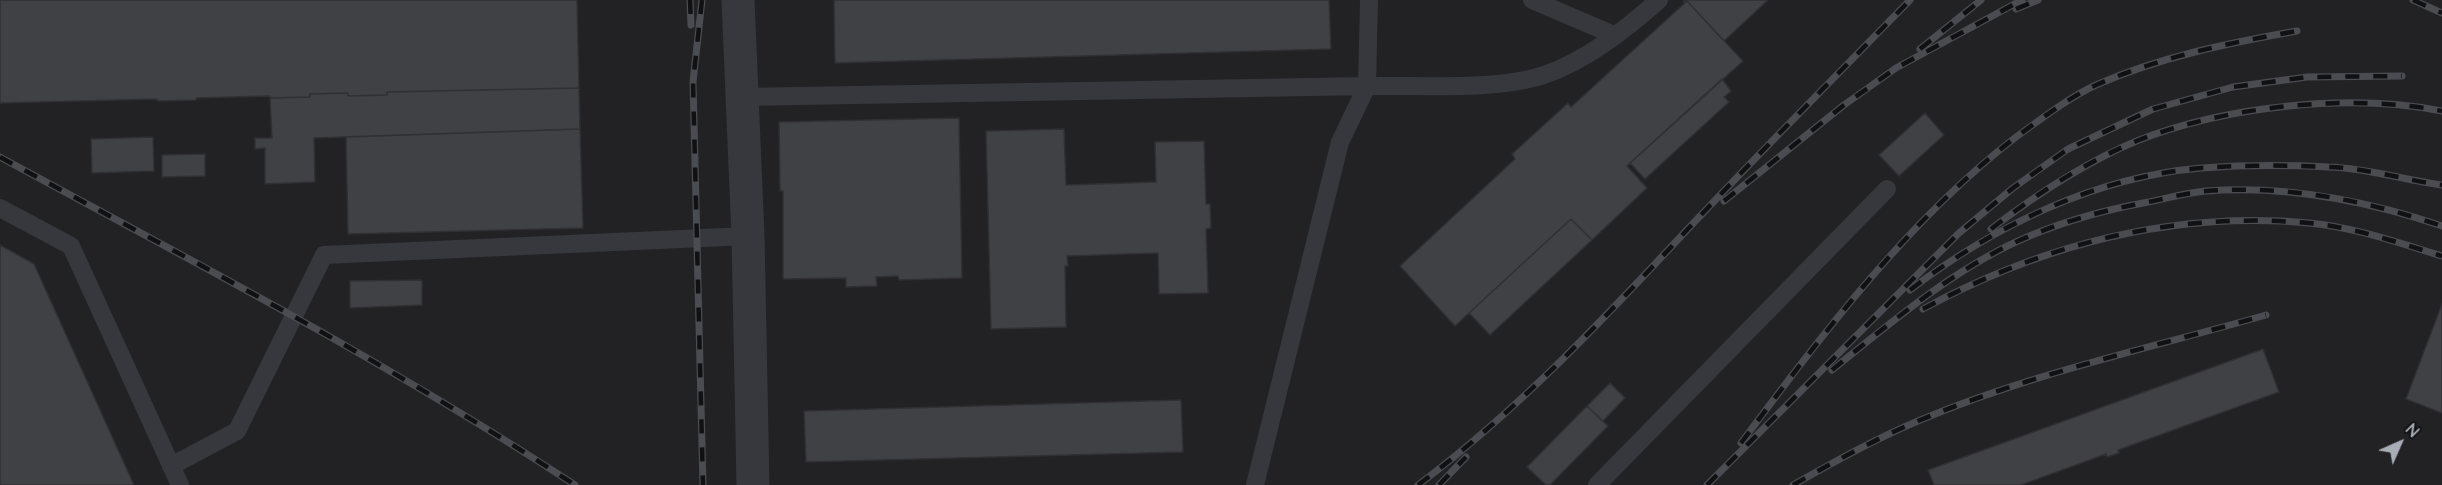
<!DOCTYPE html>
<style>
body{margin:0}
#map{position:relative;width:2442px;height:485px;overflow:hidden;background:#161618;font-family:Quicksand,sans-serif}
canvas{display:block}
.north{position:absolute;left:2370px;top:413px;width:60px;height:60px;-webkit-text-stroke:4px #111113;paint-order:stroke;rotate:45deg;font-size:16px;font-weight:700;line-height:24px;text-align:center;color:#a8adb8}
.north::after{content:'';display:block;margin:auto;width:21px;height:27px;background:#a8adb8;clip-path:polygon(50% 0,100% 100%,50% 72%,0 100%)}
</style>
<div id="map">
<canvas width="2442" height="485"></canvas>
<div class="north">N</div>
</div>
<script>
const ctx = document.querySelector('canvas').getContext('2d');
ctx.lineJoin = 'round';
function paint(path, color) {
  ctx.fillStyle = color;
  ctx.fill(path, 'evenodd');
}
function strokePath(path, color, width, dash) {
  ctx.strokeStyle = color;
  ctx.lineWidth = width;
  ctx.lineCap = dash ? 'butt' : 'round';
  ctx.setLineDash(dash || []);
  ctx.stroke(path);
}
paint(new Path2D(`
 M0 0H2442V485H0Z`), '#222225');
const building = new Path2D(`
 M0 0H577L579 88 387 92V95L348 96V93L310 94V97L270 98V96L196 98V100L158 101 157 99 0 103Z
 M834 0H1329L1331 49 835 63Z
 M1685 0H1768L1724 41 1687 1 1683 2Z
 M1687 1 1743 61 1627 166 1647 188 1592 240 1571 219 1455 326 1400 266 1515 159 1512 154 1568 103 1571 107Z
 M1722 79 1731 91 1724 97 1729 102 1645 179 1630 163Z
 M579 88 580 129 314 138 315 182 265 184V148L255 149V138H272L270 98 310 97V94L348 93V96L387 95V92Z
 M1925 113 1944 135 1899 176 1879 155Z
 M959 118 962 278 899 280 898 276 876 277 877 286 846 287V278L783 279V191H780L779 122Z
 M580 129 583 228 348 234 346 137Z
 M1064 129 1066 185 1156 182 1155 142 1204 141 1206 204H1210L1211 228 1206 229 1208 293 1159 294 1158 253 1067 256 1068 266H1065L1066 327 991 329 986 131Z
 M153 137 154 171 92 173 91 139Z
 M205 154V176L162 177V155Z
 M1571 219 1592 240 1490 335 1469 313Z
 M0 245 34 264 134 485H0Z
 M422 280V305L350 308V281Z
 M2442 304V413L2406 399Z
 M2263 349 2279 392 2118 450 2119 453 2107 457 2106 454 2021 485H1934L1928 470Z
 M1610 383 1625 398 1603 421 1587 406Z
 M1181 400 1183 452 806 462 804 411Z
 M1587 406 1608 426 1550 485H1546L1527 467Z`);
paint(building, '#404145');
strokePath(building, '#303034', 1.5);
strokePath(new Path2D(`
 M1369 0 1367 86C1420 85 1495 91 1544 75 1586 61 1626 29 1659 0
 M1532 0 1614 35
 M742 97 1367 86 1340 142 1255 485
 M0 208 71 246 180 485
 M171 466 237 431 324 255 748 236
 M1597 485 1887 189`), '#37383d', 18);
strokePath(new Path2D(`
 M738 0 748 236 753 485`), '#37383d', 33);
const rail = new Path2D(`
 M690 0 691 25
 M702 0 693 82 703 485
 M2413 0 2442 13
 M2016 9 2038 0
 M1920 49 1981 0
 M0 157C194 262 391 364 575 485
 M1724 201 1844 105 1896 68 2022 0
 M1991 229C2037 194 2085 162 2139 140 2227 106 2350 93 2442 111
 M1910 290C1994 226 2095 177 2201 168 2243 165 2288 165 2329 167 2367 168 2405 180 2442 185
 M1923 309C2044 244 2171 211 2309 223 2354 227 2399 243 2442 256
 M1832 370C1889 324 1950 272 2018 241 2058 223 2100 211 2143 203 2164 199 2185 193 2206 191 2287 185 2365 200 2442 226
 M1741 443C1822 335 1908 220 2016 137 2041 119 2068 98 2096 85 2160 57 2228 43 2297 31
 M1418 485C1517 411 1601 322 1685 232 1759 153 1835 77 1910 0
 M1439 485 1466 457
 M1707 485 1959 233 2013 188 2068 149 2153 109 2233 87 2307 77 2402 76
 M1793 485C1834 462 1875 439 1918 421 2029 374 2150 348 2266 315`);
strokePath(rail, '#4a4c52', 7);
strokePath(rail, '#111113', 4.5, [14]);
</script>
